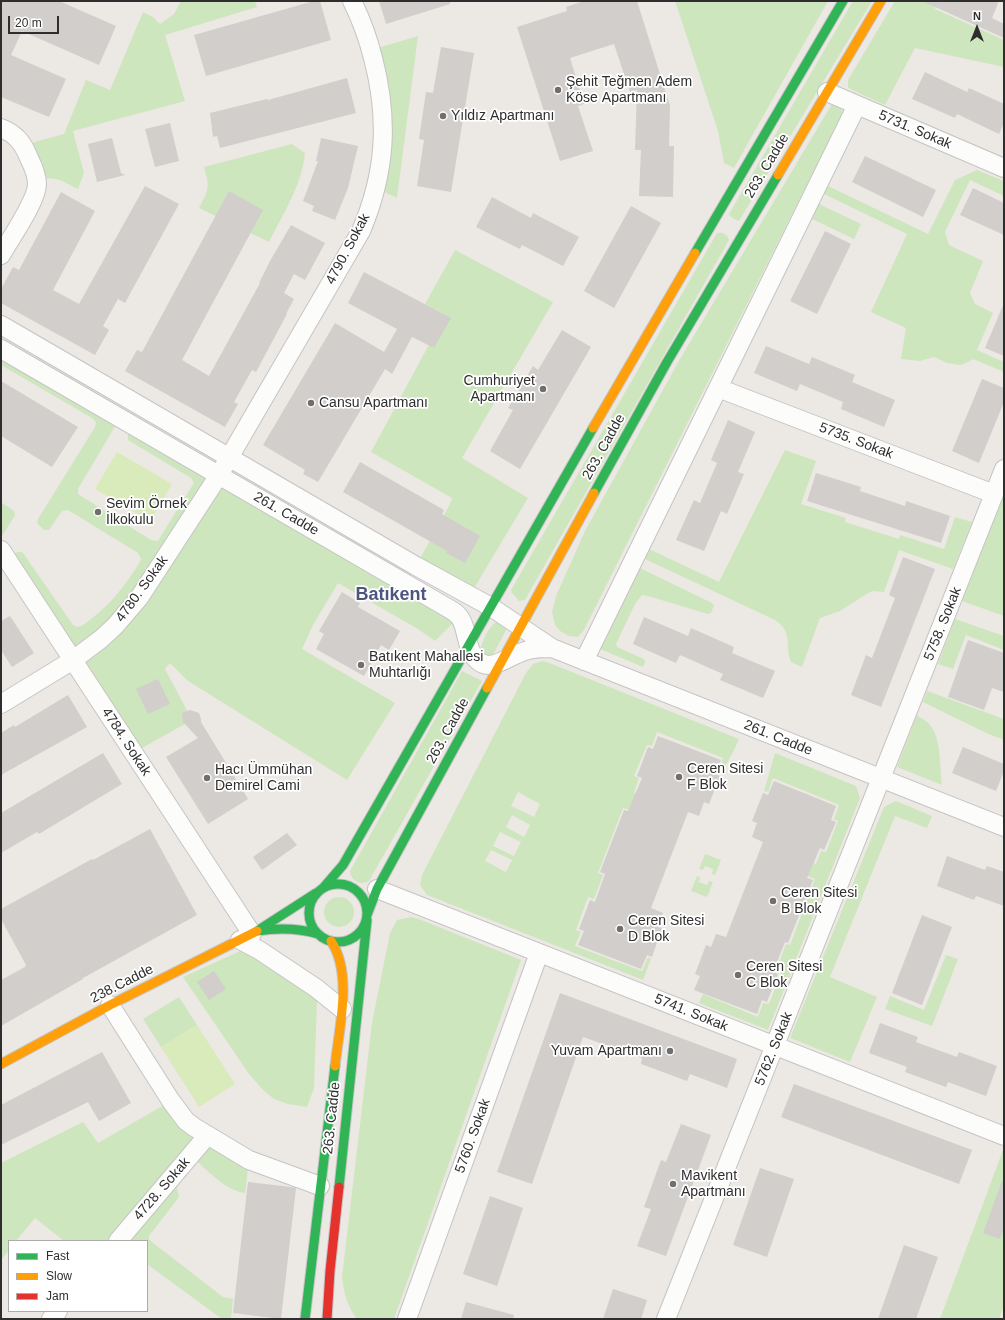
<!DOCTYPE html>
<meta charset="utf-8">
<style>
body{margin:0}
#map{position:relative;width:1005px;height:1320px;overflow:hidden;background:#ece8e4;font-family:Helvetica,sans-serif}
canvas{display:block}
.frame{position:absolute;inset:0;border:2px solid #2e2e2e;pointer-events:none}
.legend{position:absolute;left:8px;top:1240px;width:140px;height:72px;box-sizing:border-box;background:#fff;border:1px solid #ababab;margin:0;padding:5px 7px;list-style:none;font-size:12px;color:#2e2e2e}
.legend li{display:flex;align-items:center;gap:8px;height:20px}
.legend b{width:20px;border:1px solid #ababab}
.north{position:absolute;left:957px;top:8px;width:40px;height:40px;-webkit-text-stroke:3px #fff;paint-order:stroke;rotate:0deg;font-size:11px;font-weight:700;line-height:16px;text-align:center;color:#2e2e2e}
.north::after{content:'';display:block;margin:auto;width:14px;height:18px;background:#2e2e2e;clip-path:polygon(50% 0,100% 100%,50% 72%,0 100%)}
.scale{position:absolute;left:8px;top:16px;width:51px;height:18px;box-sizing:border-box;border:2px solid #2e2e2e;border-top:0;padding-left:5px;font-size:12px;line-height:14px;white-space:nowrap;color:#2e2e2e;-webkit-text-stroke:3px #fff;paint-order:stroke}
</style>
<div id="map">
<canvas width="1005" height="1320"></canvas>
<div class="frame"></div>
<ul class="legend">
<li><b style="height:5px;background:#30b455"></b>Fast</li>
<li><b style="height:5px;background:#ff9f0a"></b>Slow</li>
<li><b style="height:5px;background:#e5322d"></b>Jam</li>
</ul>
<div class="north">N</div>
<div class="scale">20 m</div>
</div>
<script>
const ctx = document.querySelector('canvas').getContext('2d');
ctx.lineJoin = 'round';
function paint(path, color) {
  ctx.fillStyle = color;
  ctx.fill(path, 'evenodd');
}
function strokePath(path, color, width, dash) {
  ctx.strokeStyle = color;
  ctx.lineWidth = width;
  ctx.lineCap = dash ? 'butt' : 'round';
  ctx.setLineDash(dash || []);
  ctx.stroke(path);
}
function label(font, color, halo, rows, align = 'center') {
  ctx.font = font + ' Helvetica,sans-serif';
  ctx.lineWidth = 3.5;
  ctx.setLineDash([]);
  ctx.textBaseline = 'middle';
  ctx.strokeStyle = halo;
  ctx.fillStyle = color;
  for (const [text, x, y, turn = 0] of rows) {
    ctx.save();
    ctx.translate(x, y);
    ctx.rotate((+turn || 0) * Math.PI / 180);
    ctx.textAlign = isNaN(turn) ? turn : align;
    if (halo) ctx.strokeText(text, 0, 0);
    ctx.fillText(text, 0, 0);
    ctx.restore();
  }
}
paint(new Path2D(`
 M181 1H255L257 7 165 35 185 101 73 131 84 173 78 189C60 180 57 176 36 180L24 145 64 134 86 80 110 90 143 12 153 17 160 24 174 14Z
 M675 1H828L734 168 724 163 718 131Z
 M853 1H872L739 221 732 218 729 214Z
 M895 1H938L935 9 1004 40V67L915 48 885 105 852 90 848 87V80Z
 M418 36 397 198 376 188 378 179 371 50Z
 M832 104 841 106 842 112 841 116 584 630 578 637 569 636 560 631 555 625 552 612 556 596 585 531 680 359Z
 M292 144 305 153C302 185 283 214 269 242L199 208C209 189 210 187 204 167Z
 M977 170 1004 181V196L970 180 945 232 949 245 983 261 970 293 975 304 993 313 977 350 1004 362V372L973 359 968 362 960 365 947 363 934 357 920 361 901 359 906 328 871 312 907 234 824 194 828 186 928 234 955 180Z
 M819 204 861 224 854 239 812 219Z
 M717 233C723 232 727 234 729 240L525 600 519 601 512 593 511 590Z
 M455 250 553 302 462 458 528 498 470 595 416 566 449 506 452 498 371 452 445 315 425 304Z
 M1 349 120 418 78 489V494L151 540 157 541 159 539 194 483 191 478 128 440V434L133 426 453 611V623L435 641 418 629 338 583 313 625 302 649 395 703 347 780 188 681 170 663 165 669 192 720 133 753 7 558C12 555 18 549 23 553L73 625 77 627C82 626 86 623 91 619 112 603 126 584 140 562L141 559 138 553 68 510 62 511 49 530H44L37 523 38 519 95 427 96 422 92 418 1 365Z
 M785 450 816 461 801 504 846 518 845 522 899 539 900 535 944 549 955 517 972 522 953 569 899 550 884 592 873 591 868 593 840 611 820 618 802 667 791 662C784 644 794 633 775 620L645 559 649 549 719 582Z
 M1004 495V616L962 601Z
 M1 502 14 511 15 515 4 533 1 536Z
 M640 568 712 603 714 605 711 613 708 614 648 596 642 595 635 604 616 644 617 647 644 659 645 662 643 667 600 649Z
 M955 619 1004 636V650L966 635 953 669 938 664Z
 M496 622H501L506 625V630L492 657 486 658 480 651C482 642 488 627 496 622Z
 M542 661 547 662 739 739 735 748 721 774 718 773 723 758 657 732 652 746 647 745 634 776 639 778 634 793 643 796 637 812 623 808 598 873 603 875 594 899 588 897 576 930 581 932 575 946 642 971 648 957 651 959 643 980 427 895 420 885 422 875 526 673 533 664ZM518 792 540 804 534 817 511 806ZM512 815 530 825 524 837 506 827ZM500 832 521 842 514 856 493 846ZM491 850 512 860 506 872 485 861Z
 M462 671 482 681 369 881C360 886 351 881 350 871Z
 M927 691 1004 719V740L986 733 923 702Z
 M917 715C922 719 929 722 932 728 941 740 940 770 942 785L897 767Z
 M775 753 856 786 860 798 768 1030 699 1003 703 994 758 1017 763 1003 769 1004 781 973 776 971 786 944 790 945 815 879 802 874 806 861 816 864 821 851 826 852 838 821 834 819 839 805 773 778 768 792 764 791Z
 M896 801 932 816 927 828 895 816 830 977 877 997 850 1062 790 1038 884 807Z
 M705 854 721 860 715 875 712 874 713 869 705 866 703 870 699 869Z
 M697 876 700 877 699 882 707 885 709 881 713 882 707 897 691 891Z
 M324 912a15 15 0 1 1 30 0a15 15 0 1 1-30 0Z
 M411 917 419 919 521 960 394 1319H357C347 1306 344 1293 342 1277L372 1023 390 933 397 920Z
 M247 948 291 979 317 1001 314 1088 307 1107 288 1104 274 1099 263 1090 249 1074 183 977Z
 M946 955 958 959 932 1026 885 1009 890 996 924 1010Z
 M179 997 197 1025 161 1047 143 1019Z
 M171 1101 249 1160 245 1193C227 1192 205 1168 191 1156L169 1181 177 1188 179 1197 149 1236V1239L152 1242 223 1297 233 1299 231 1319H222L147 1264V1241H64L35 1218 16 1241H9V1250L1 1260V1163L83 1122 98 1143Z
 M1003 1150 1004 1305 999 1319H940Z`), '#cee6be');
paint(new Path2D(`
 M117 452 172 484 150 521 95 489Z
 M197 1025 235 1084 199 1107 161 1047Z`), '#d9eabb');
paint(new Path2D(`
 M1 1H59L116 26 99 65 22 31 11 55 66 79 49 117 1 97Z
 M314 1H320L331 40 206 76 194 35Z
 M379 1H450V4L386 24Z
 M584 1H637L670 106 669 146H674L673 197 639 196 641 150H635L637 90 630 92 614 44 570 58 584 104 578 106 593 151 560 161 517 27 567 11 566 7Z
 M922 1H999L992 18 1004 24V38Z
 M441 47 474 53 451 192 417 186 424 140 419 139 426 92 433 93Z
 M925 72 967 92 969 88 1004 104V123L999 134 957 114 955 118 912 99Z
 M347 78 356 113 220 148 217 136 213 137 210 113 267 99 268 100Z
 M170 123 179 161 155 167 145 129Z
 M112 138 121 173 125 175 97 182 88 144Z
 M321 138 358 146 348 188 335 220 312 211 314 206 303 201 318 161H316Z
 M865 156 936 190 923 217 852 182Z
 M145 186 179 204 125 303 118 299 103 326 109 330 95 355 1 303V289L13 267 19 270 61 192 95 211 53 290 79 304Z
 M973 188 1004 203V235L960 215Z
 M229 191 263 210 182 360 209 376 260 283H259L270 261 291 225 325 243 305 280 294 274 284 293 294 299 286 314H287L256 372 252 370 234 402 238 404 225 427 125 371 137 350 142 352Z
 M492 197 531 218 533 213 579 237 563 266 522 245 520 249 476 227Z
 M631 206 661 223 614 308 584 291Z
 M825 231 851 244 817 314 790 301Z
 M364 272 451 318 434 348 412 337 392 374 385 369 318 482 303 474 305 470 263 445 335 323 384 352 397 329 348 303Z
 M1004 303V356L985 348Z
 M562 330 591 347 520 469 490 451 513 410 508 408 533 366 538 370Z
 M766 346 809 364 812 357 855 375 852 382 895 400 884 427 841 409 843 402 800 384 797 391 754 373Z
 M982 379 1004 388V402L979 463 952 451Z
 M1 381 78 427 52 467 1 436Z
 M728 420 755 432 738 472 744 474 727 514 721 511 704 551 676 540 694 500 700 503 717 463 711 460Z
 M360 462 444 510 442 514 480 536 465 563 446 553 447 551 343 492Z
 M816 473 861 487 860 491 905 506 906 501 950 516 941 543 807 501Z
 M903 557 935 569 881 707 851 695 866 655 872 658 895 598 889 595Z
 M342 592 360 603 358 607 400 631 389 650 381 645 364 676 316 649 324 634 319 631Z
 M10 616 34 653 12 667 1 650V621Z
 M644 617 688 636 691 628 734 647 732 653 775 671 763 698 720 680 723 674 680 655 676 663 633 644Z
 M968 640 1004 653V692L992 688 984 710 948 697Z
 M158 679 170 704 148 714 136 689Z
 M68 695 87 727 1 775V733L14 725 15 727Z
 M190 710 199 713 201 719V722L248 799 208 824 166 757 198 738 183 722 182 713Z
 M658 736 721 760 715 774 720 776 709 804 704 802 699 816 688 812 651 908 663 913 657 927 662 928 652 957 647 955 641 969 578 945 584 931 579 929 590 900 595 902 605 874 600 872 624 810 628 811 642 778 637 776 648 747 653 749Z
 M963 747 1004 764V771L996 791 952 773Z
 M103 753 122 784 39 834 37 832 1 853V813Z
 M774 781 836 806 831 820 836 822 824 850 820 848 807 878 813 880 788 943 785 942 773 972 778 974 767 1002 762 1000 757 1014 694 990 700 976 695 974 706 945 711 947 716 934 726 937 763 842 752 837 757 823 752 821 763 793 768 795Z
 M150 829 197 915 83 978V979L1 1026V980L25 967 26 965 1 919V909L92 859 93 860Z
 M287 833 297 845 262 870 253 857Z
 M947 856 985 870 987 866 1004 872V906L976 896 974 900 937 886Z
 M922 915 952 927 922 1005 892 993Z
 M214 971 226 989 209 1000 197 982Z
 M560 993 737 1059 727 1088 690 1074 687 1081 641 1064 642 1058 583 1037 532 1184 497 1172Z
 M880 1023 918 1037 916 1042 957 1057 959 1052 997 1066 986 1096 948 1082 946 1087 905 1072 907 1067 869 1053Z
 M102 1052 131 1103 99 1121 88 1102 1 1145V1105Z
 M794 1084 972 1150 959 1184 781 1117Z
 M681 1124 711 1135 666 1256 637 1246 651 1209 644 1207 661 1160 666 1162Z
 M760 1168 794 1179 767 1257 733 1245Z
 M1002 1181H1004V1227L1000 1239 983 1233Z
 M248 1182 291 1187 296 1188 281 1319 233 1313Z
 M490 1196 523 1208 497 1286 463 1274Z
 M904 1245 938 1257 916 1319H878Z
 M613 1289 647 1300 641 1319H603Z
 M466 1302 514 1315 513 1319H461Z`), '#d1cecb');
const street = new Path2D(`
 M827 92 1004 168
 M1 128C16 134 23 143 29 158 33 166 37 175 37 184 37 201 10 239 1 255
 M1 325 416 566 491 607 552 648C541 648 532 648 522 652 505 658 487 676 473 655 464 641 468 620 453 611L1 349
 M718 388 994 494
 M1 550 252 934
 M552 648 1004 827
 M584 661 857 105
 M1 704 73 660 101 639 115 626 139 598 219 475 361 231C386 172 389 119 373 58 368 38 361 19 352 1
 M377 889 1004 1136
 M240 940 259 950 316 988 342 1009
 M110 1005 171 1101 186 1121 194 1127 249 1160 320 1186
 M118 1241 207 1136
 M51 1319 58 1311
 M407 1319 539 953
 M666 1319 1004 469`);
const fast = new Path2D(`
 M695 253 843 1
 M594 493 667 362 778 175
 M309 913a29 29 0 1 1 58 0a29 29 0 1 1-58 0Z
 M324 887 343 865 593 428
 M316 893 257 931C278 928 298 928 318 934
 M367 915 377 889 487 688
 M339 1187 367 920
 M305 1319 335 1066`);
const slow = new Path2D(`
 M778 175 881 1
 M593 428 695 253
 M487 688 594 493
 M331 941C353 974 339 1028 335 1066
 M1 1064 110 1005 257 931`);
const jam = new Path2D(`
 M327 1319 330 1271 339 1187`);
strokePath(street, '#c5c4c5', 20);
strokePath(fast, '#c5c4c5', 11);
strokePath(slow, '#c5c4c5', 11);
strokePath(jam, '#c5c4c5', 11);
strokePath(street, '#fcfcfb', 18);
strokePath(fast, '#30b455', 9);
strokePath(slow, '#ff9f0a', 9);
strokePath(jam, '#e5322d', 9);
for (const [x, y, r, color] of [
 [558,90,4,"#706f6e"],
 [443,116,4,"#706f6e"],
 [543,389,4,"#706f6e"],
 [311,403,4,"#706f6e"],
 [98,512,4,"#706f6e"],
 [361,665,4,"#706f6e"],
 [679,777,4,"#706f6e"],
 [207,778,4,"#706f6e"],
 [773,901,4,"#706f6e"],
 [620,929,4,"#706f6e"],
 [738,975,4,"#706f6e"],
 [670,1051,4,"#706f6e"],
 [673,1184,4,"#706f6e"]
]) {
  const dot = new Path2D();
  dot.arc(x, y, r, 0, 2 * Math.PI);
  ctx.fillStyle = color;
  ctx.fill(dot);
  strokePath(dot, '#fff', 1.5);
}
label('14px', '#2e2e2e', '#fff', [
 ["Şehit Teğmen Adem",566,82],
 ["Köse Apartmanı",566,98],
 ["Yıldız Apartmanı",451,116],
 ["Cumhuriyet",535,381,"right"],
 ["Apartmanı",535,397,"right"],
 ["Cansu Apartmanı",319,403],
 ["Sevim Örnek",106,504],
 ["İlkokulu",106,520],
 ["Batıkent Mahallesi",369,657],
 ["Muhtarlığı",369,673],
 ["Ceren Sitesi",687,769],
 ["F Blok",687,785],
 ["Hacı Ümmühan",215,770],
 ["Demirel Cami",215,786],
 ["Ceren Sitesi",781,893],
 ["B Blok",781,909],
 ["Ceren Sitesi",628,921],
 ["D Blok",628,937],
 ["Ceren Sitesi",746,967],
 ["C Blok",746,983],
 ["Yuvam Apartmanı",662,1051,"right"],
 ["Mavikent",681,1176],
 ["Apartmanı",681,1192]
], 'left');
label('14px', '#2e2e2e', '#fff', [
 ["5731. Sokak",915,130,23],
 ["263. Cadde",767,166,-59],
 ["4790. Sokak",348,249,-62],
 ["5735. Sokak",856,441,21],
 ["263. Cadde",604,447,-61],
 ["261. Cadde",286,514,30],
 ["4780. Sokak",142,589,-54],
 ["5758. Sokak",943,624,-68],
 ["263. Cadde",448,731,-61],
 ["261. Cadde",778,738,22],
 ["4784. Sokak",126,742,57],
 ["238.Cadde",122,984,-27],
 ["5741. Sokak",691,1013,22],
 ["5762. Sokak",774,1049,-68],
 ["263. Cadde",332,1118,-84],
 ["5760. Sokak",473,1136,-70],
 ["4728. Sokak",162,1189,-49]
]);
label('bold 18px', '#4d5680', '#fff', [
 ["Batıkent",391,595]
]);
</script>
